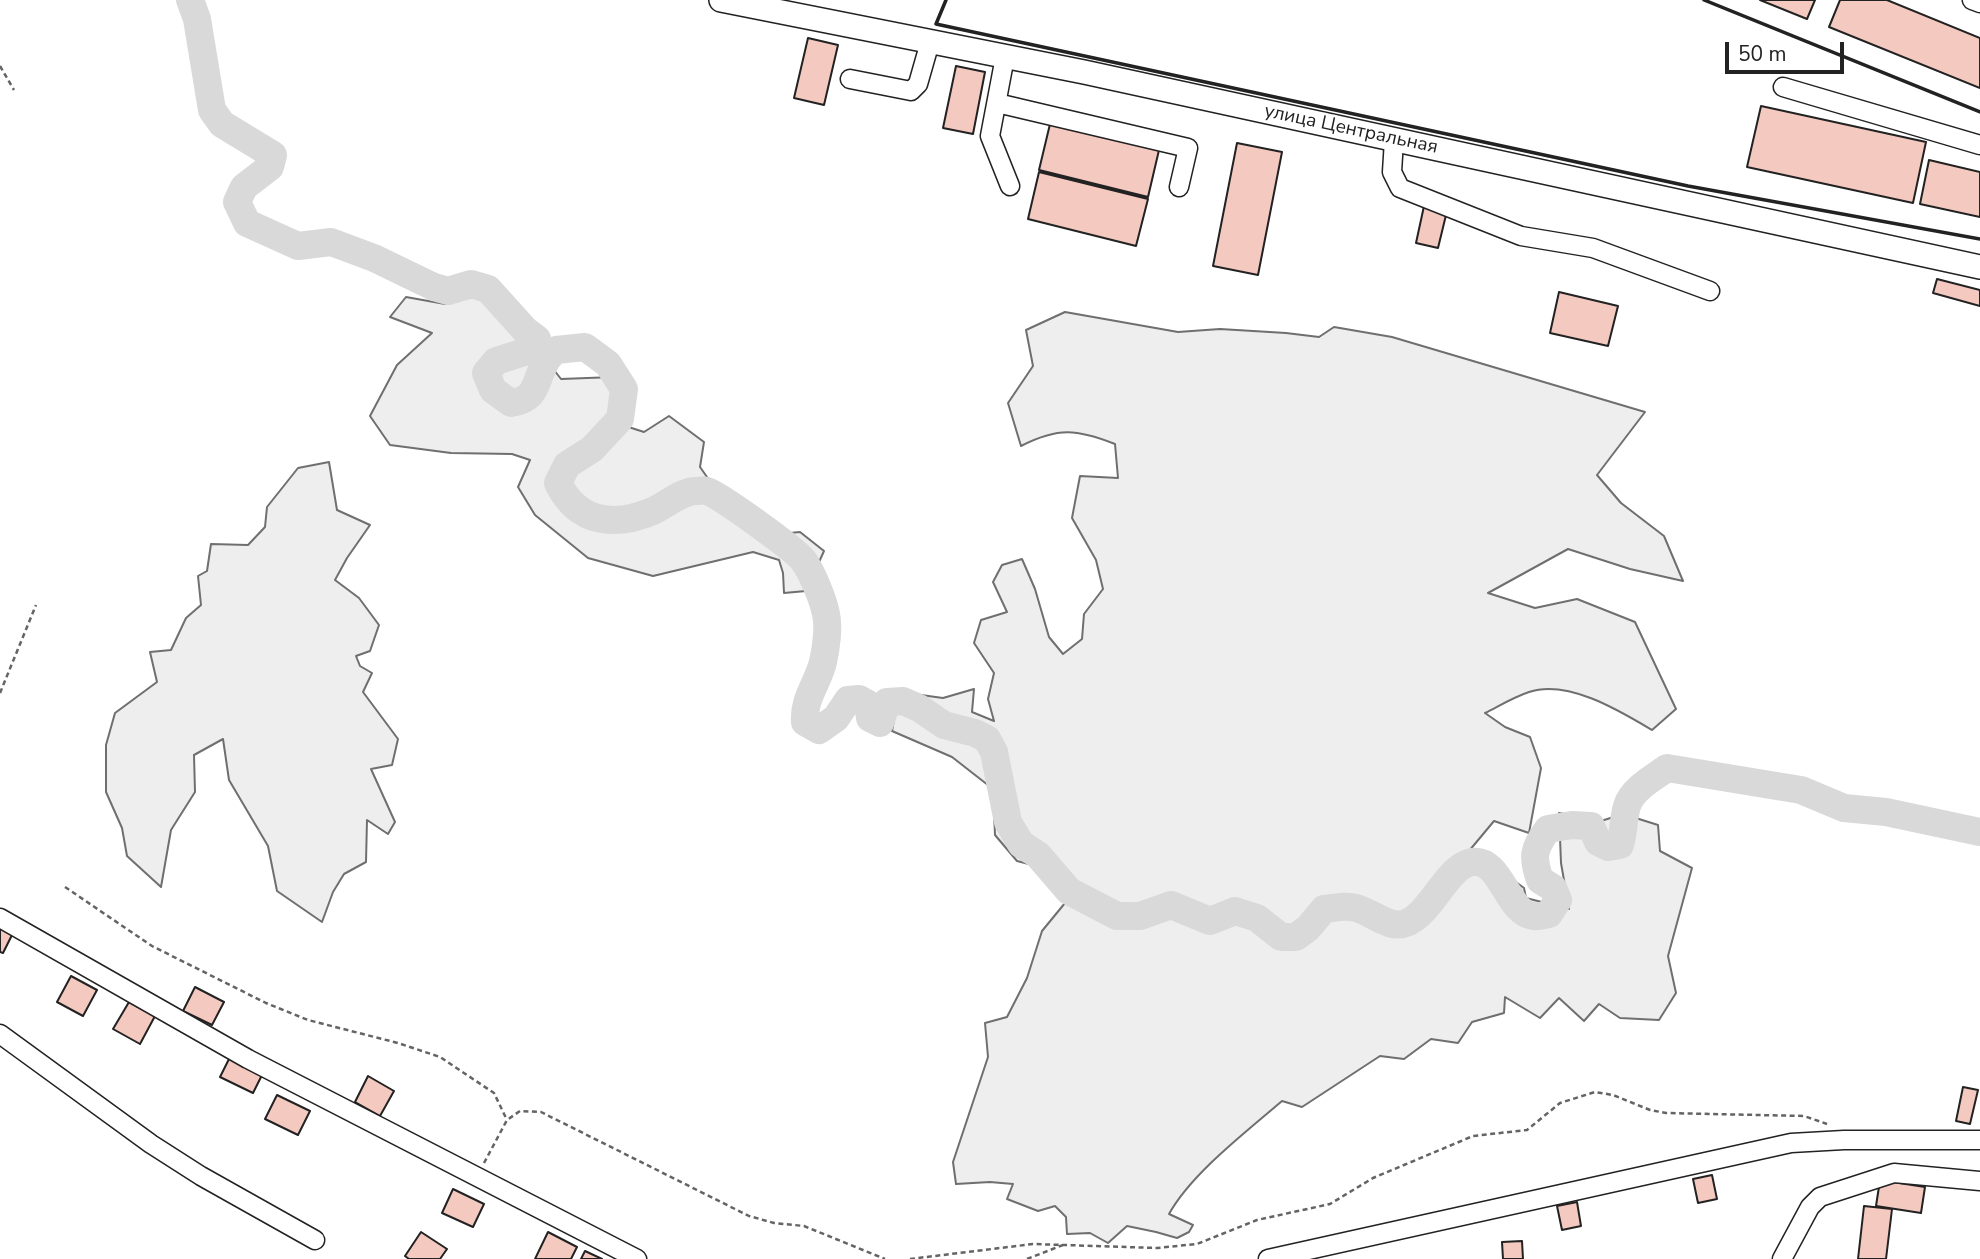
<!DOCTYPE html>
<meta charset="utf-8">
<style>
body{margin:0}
#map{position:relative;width:1980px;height:1259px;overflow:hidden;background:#fff;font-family:"Nunito Sans",sans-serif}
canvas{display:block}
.scale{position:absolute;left:1725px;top:42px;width:119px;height:32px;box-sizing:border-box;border:4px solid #222;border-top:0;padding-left:9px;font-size:21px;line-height:24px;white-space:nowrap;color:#222;-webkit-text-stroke:5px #fff;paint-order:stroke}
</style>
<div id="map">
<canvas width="1980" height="1259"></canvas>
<div class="scale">50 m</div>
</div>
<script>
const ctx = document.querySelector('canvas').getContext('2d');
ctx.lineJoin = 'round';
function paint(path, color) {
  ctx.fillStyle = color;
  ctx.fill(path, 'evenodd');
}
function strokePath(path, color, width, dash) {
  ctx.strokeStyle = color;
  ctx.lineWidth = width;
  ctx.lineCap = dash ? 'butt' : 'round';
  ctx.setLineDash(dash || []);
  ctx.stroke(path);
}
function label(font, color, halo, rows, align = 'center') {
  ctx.font = font + ' "Nunito Sans",sans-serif';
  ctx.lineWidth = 5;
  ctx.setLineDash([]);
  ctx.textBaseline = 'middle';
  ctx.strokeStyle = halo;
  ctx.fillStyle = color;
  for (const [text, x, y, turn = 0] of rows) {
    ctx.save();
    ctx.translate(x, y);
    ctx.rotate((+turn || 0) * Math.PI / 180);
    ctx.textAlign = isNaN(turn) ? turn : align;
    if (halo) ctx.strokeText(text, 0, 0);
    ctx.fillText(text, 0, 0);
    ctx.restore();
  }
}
const green = new Path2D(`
 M476 296 512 316 561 379 614 377 613 422 644 432 669 416 704 442 700 467 721 497 760 515 779 534 800 532 824 551 806 591 784 593 783 573 779 560 753 552 653 576 588 558 535 515 518 487 530 460 512 454 451 453 390 445 370 416 397 365 432 333 390 317 406 297 445 304Z
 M1065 312 1178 332 1220 329 1286 333 1319 337 1334 327 1392 337 1645 412 1597 475 1621 503 1664 536 1683 581 1630 569 1568 549 1488 593 1535 608 1577 599 1635 622 1676 709 1652 730C1620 711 1568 679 1529 692 1514 697 1499 706 1485 713L1505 727 1530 737 1541 768 1529 833 1494 821 1469 851 1463 870 1497 868 1524 888 1526 898 1569 909 1561 863 1559 813 1601 821 1623 814 1658 825 1660 851 1692 868 1668 956 1676 993 1659 1020 1620 1018 1599 1004 1584 1021 1559 998 1540 1018 1505 997 1504 1013 1472 1022 1458 1043 1431 1039 1404 1059 1380 1056 1302 1107 1282 1101C1246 1132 1192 1173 1169 1214L1193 1225 1189 1232 1177 1238 1156 1232 1127 1226 1108 1243 1090 1233 1067 1234 1066 1217 1055 1206 1038 1211 1007 1199 1013 1184 990 1182 956 1184 953 1162 988 1057 985 1023 1007 1017 1027 978 1042 931 1065 903 1048 869 1017 861 995 835 993 789 952 757 892 731 899 692 943 698 974 689 972 712 994 721 988 699 994 673 974 643 981 620 1007 612 993 582 1002 565 1022 559 1035 589 1049 637 1063 654 1082 639 1084 614 1103 589 1096 560 1072 518 1080 476 1118 478 1115 444C1077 429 1058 427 1021 446L1008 403 1033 366 1026 330Z
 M329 462 337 510 370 525 347 558 335 580 359 598 379 625 370 651 356 656 360 666 372 673 363 692 398 739 392 765 371 769 395 822 388 834 367 820 366 862 344 874 333 892 322 922 277 891 268 846 229 780 223 739 194 755 195 792 171 830 161 887 127 856 122 828 106 792V745L115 713 157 682 150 652 171 650 186 618 201 605 198 576 207 571 211 544 248 545 265 527 267 507 298 468Z`);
paint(green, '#eee');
strokePath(green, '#6f6f6f', 2);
strokePath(new Path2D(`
 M190 0 197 19 212 110 222 124 273 155 270 167 244 187 237 202 247 223 298 246 331 242 374 258 434 287 448 291 471 284 488 289 525 330 537 339 534 349 496 361 486 373 493 390 511 403C538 399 534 383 545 363 547 358 552 354 556 350L585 347 608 364 624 389 620 419 592 449 567 465 558 483C578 524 615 527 653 511 666 505 682 491 696 491 700 491 704 490 707 491 721 496 793 548 803 560 812 572 823 599 826 614 829 627 826 649 823 662 818 683 803 699 805 722L819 730 836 718 848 700 859 699 868 704 870 718 880 723 887 702 903 701 919 708 944 725 975 733 987 739 994 752 1008 822 1021 844 1038 855 1069 891 1117 916H1140L1171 905 1210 921 1235 911 1257 918 1281 937H1296L1308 928 1324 909C1334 908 1347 905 1356 908 1372 912 1390 930 1406 923 1432 913 1447 866 1472 862 1502 858 1506 912 1533 916 1538 917 1545 915 1549 914L1558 900 1553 888 1540 880C1532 857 1533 849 1548 829L1572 825 1591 826 1598 842 1608 847 1620 845C1624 832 1623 819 1627 806 1632 789 1653 778 1667 768L1801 790 1844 808 1886 812 1980 832`), '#d9d9d9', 28);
const building = new Path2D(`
 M1760 0H1815L1807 19Z
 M1840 0H1887L1980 38V88L1829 27Z
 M808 38 838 45 824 105 794 98Z
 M956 66 985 72 973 134 943 128Z
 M1761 106 1926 142 1913 203 1747 167Z
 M1050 124 1159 150 1148 197 1039 170Z
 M1237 143 1282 152 1258 275 1213 266Z
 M1929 160 1980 172V217L1920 204Z
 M1039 172 1148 199 1136 246 1028 219Z
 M1424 206 1447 211 1438 248 1416 243Z
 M1937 279 1980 290V306L1933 293Z
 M1559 292 1618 306 1608 346 1550 333Z
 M0 926 13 933 3 953 0 952Z
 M71 976 97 990 83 1016 57 1002Z
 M195 987 224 1002 212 1025 183 1011Z
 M129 1002 155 1016 140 1044 113 1029Z
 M232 1053 265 1069 253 1093 220 1077Z
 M368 1076 394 1091 380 1116 355 1102Z
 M1963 1087 1978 1090 1970 1124 1956 1121Z
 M277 1095 310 1111 298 1135 265 1119Z
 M1712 1175 1717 1199 1698 1203 1693 1179Z
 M1880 1180 1925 1187 1921 1213 1876 1206Z
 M453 1189 484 1204 473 1227 442 1213Z
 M1577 1202 1581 1226 1562 1230 1557 1206Z
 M1864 1206 1892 1209 1886 1259H1858Z
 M421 1232 447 1249 440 1259H409L405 1256Z
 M548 1232 577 1247 571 1259H535Z
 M1522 1241 1523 1259H1503L1502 1242Z
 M585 1251 602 1259H581Z`);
paint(building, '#f3c9c0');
strokePath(building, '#222', 2);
const minor = new Path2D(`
 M1972 0 1980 3
 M1005 57 990 136 1010 186
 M850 79 911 91 918 84 930 42
 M1783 87 1980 145
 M997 103 1188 148 1179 187
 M1394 140 1392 172 1400 188 1521 236 1593 248 1710 291
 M0 918 248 1059 637 1259
 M0 1034 151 1144 201 1176 315 1240
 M1268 1259 1791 1143 1844 1140H1980
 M1782 1259 1810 1207 1820 1197 1894 1173 1980 1181`);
const major = new Path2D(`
 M721 0 1084 72 1980 267`);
strokePath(minor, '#222', 21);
strokePath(major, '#222', 26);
strokePath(new Path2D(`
 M0 66 14 90
 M0 693 36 605
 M65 887 152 946 266 1003 308 1020 398 1043 440 1057 494 1093 507 1120
 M484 1163 507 1120 520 1111 541 1112 749 1216 774 1223 804 1226 885 1259
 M910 1259 1033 1244 1157 1248 1197 1244 1257 1220 1330 1204 1373 1178 1473 1136 1527 1130 1560 1103 1595 1092 1613 1095 1650 1110 1666 1113 1804 1116 1827 1124
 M1027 1259 1063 1245`), '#646464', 2.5, [5, 3.5]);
strokePath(minor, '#fff', 18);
strokePath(major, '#fff', 23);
strokePath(new Path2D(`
 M946 0 936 24 1688 186 1980 239
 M1704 0 1980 112`), '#222', 3.5);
label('19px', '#222', '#fff', [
 ["улица Центральная",1351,130,12]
]);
</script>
